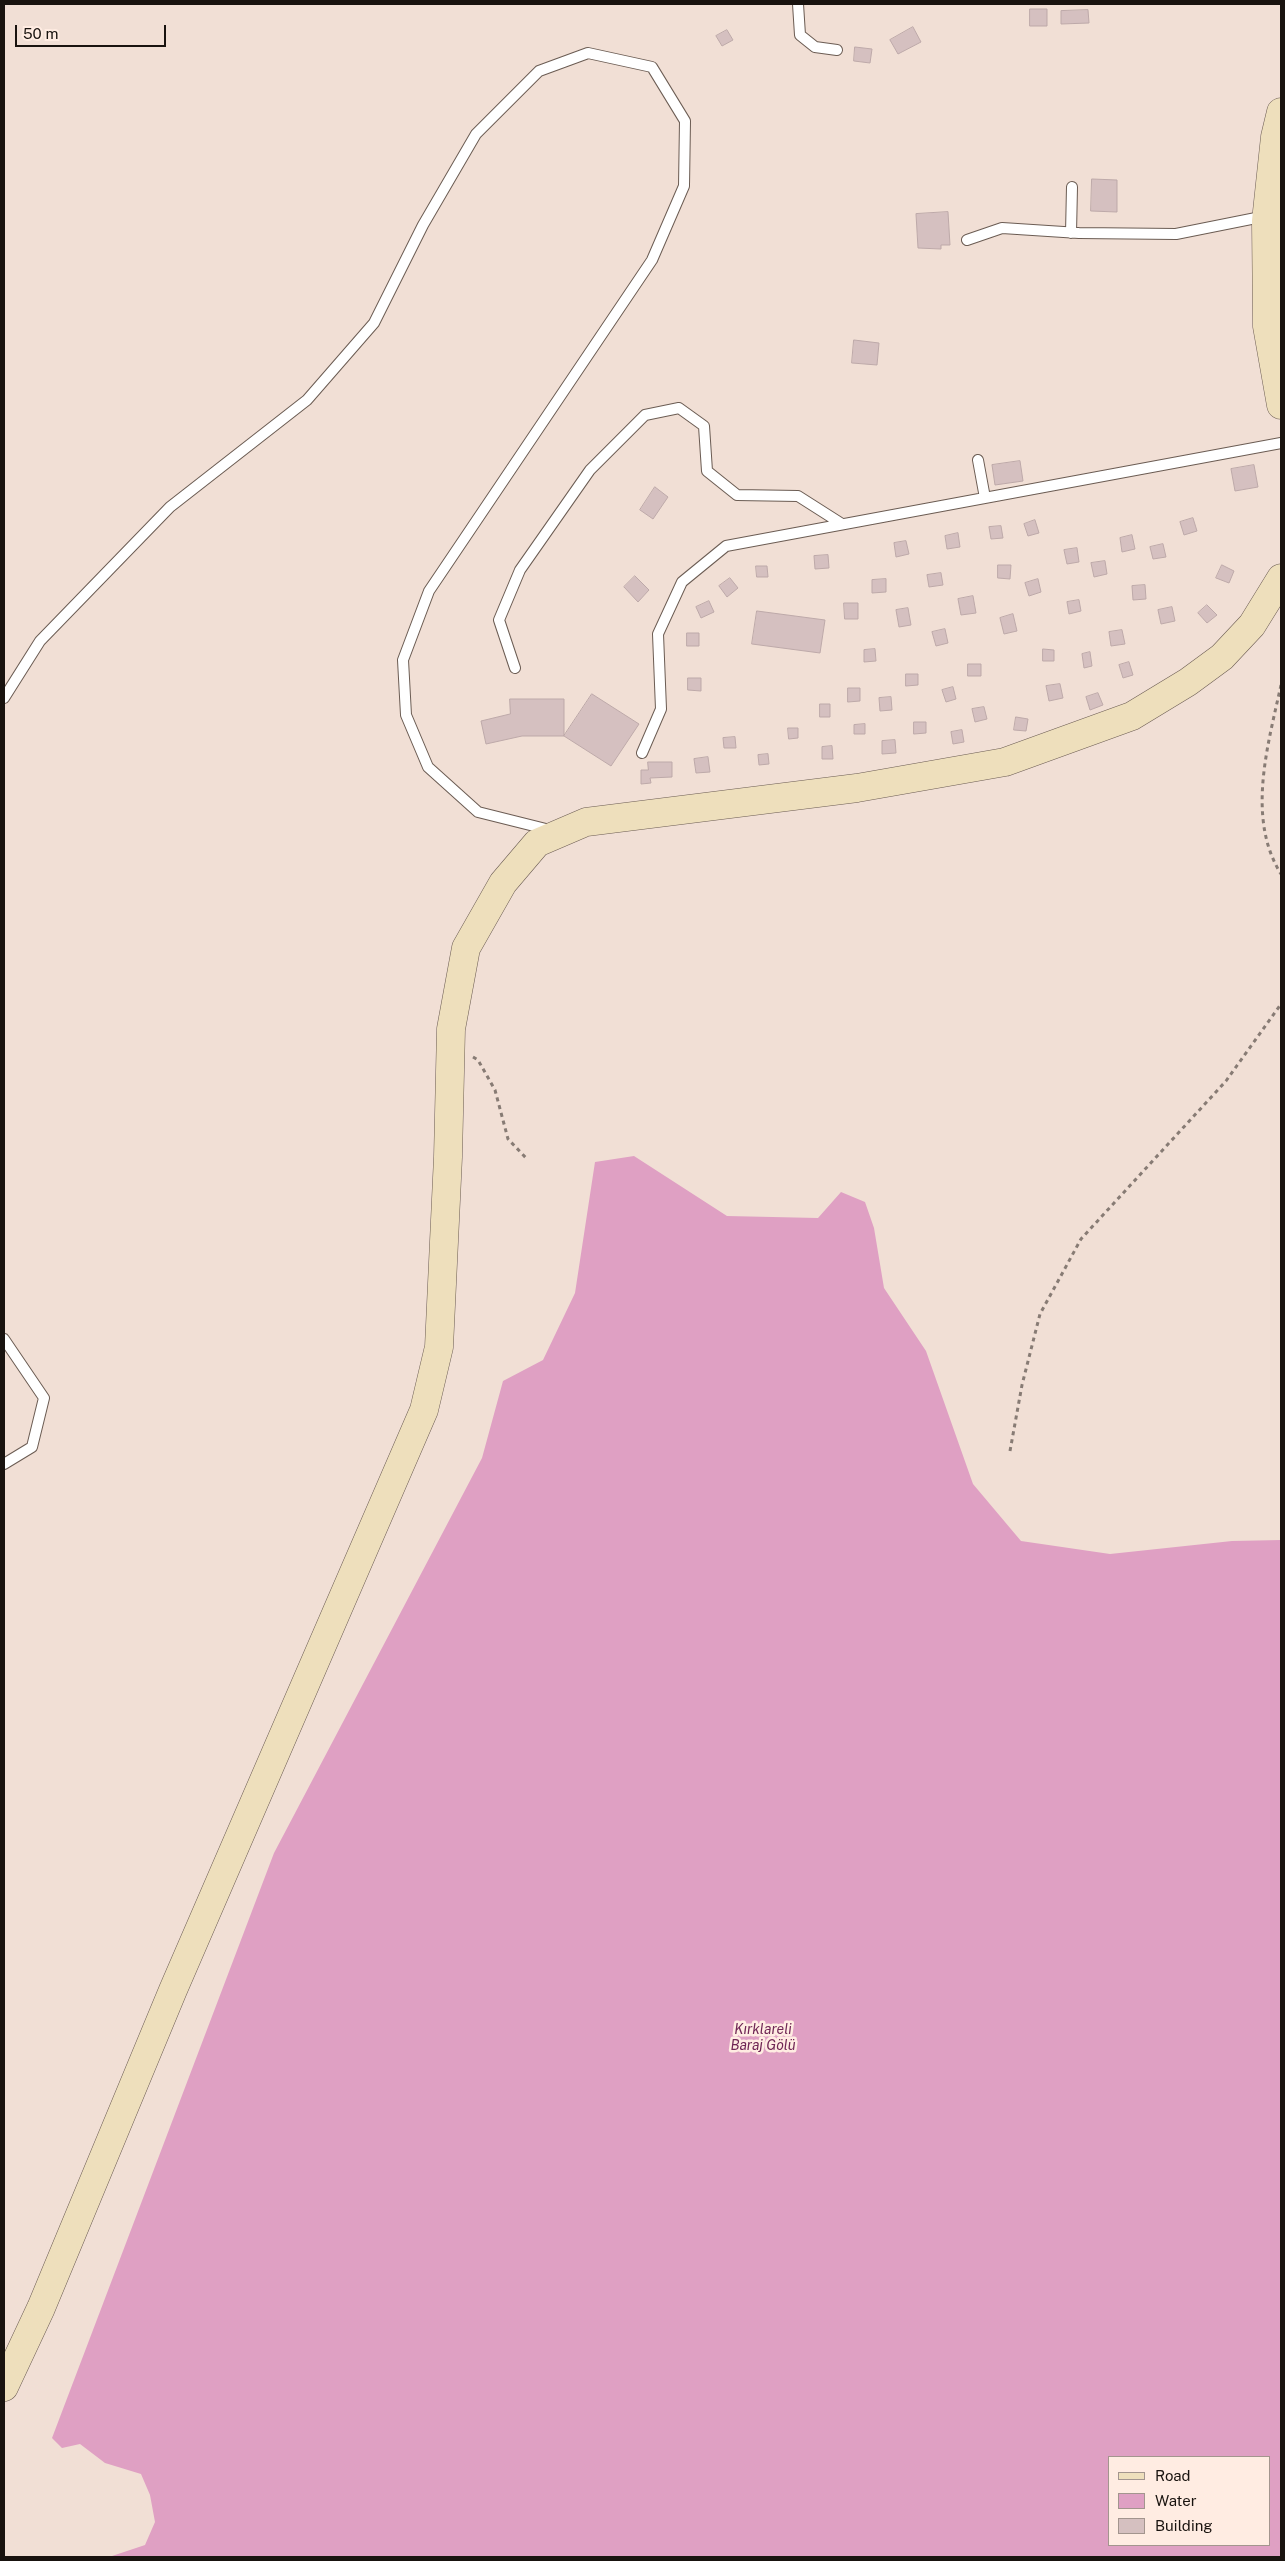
<!DOCTYPE html>
<meta charset="utf-8">
<style>
body{margin:0}
#map{position:relative;width:1285px;height:2561px;overflow:hidden;background:#f1dfd5;font-family:"Public Sans",sans-serif}
canvas{display:block}
.frame{position:absolute;inset:0;border:5px solid #19130f;pointer-events:none}
.legend{position:absolute;left:1108px;top:2456px;width:162px;height:90px;box-sizing:border-box;background:#ffece2;border:1px solid #a3958e;margin:0;padding:6px 9px;list-style:none;font-size:15px;color:#19130f}
.legend li{display:flex;align-items:center;gap:10px;height:25px}
.legend b{width:25px;border:1px solid #a3958e}
.scale{position:absolute;left:15px;top:25px;width:151px;height:22px;box-sizing:border-box;border:2px solid #19130f;border-top:0;padding-left:6px;font-size:15px;line-height:18px;white-space:nowrap;color:#19130f;-webkit-text-stroke:4px #ffece2;paint-order:stroke}
</style>
<div id="map">
<canvas width="1285" height="2561"></canvas>
<div class="frame"></div>
<ul class="legend">
<li><b style="height:6px;background:#eedfbc"></b>Road</li>
<li><b style="height:14px;background:#dfa0c3"></b>Water</li>
<li><b style="height:14px;background:#d5c0c0"></b>Building</li>
</ul>
<div class="scale">50 m</div>
</div>
<script>
const ctx = document.querySelector('canvas').getContext('2d');
ctx.lineJoin = 'round';
function paint(path, color) {
  ctx.fillStyle = color;
  ctx.fill(path, 'evenodd');
}
function strokePath(path, color, width, dash) {
  ctx.strokeStyle = color;
  ctx.lineWidth = width;
  ctx.lineCap = dash ? 'butt' : 'round';
  ctx.setLineDash(dash || []);
  ctx.stroke(path);
}
function label(font, color, halo, rows, align = 'center') {
  ctx.font = font + ' "Public Sans",sans-serif';
  ctx.lineWidth = 5;
  ctx.setLineDash([]);
  ctx.textBaseline = 'middle';
  ctx.strokeStyle = halo;
  ctx.fillStyle = color;
  for (const [text, x, y, turn = 0] of rows) {
    ctx.save();
    ctx.translate(x, y);
    ctx.rotate((+turn || 0) * Math.PI / 180);
    ctx.textAlign = isNaN(turn) ? turn : align;
    if (halo) ctx.strokeText(text, 0, 0);
    ctx.fillText(text, 0, 0);
    ctx.restore();
  }
}
paint(new Path2D(`
 M634 1156 727 1216 818 1218 841 1192 865 1202 874 1228 884 1288 926 1351 973 1484 1021 1541 1110 1554 1232 1541 1281 1540V2557H109L145 2545 155 2522 150 2495 141 2474 105 2463 80 2444 62 2448 52 2438 274 1853 482 1458 503 1381 543 1360 575 1293 595 1162ZM1109 2457H1269V2545H1109Z`), '#dfa0c3');
const building = new Path2D(`
 M1030 9H1047V26H1030Z
 M1088 10 1089 23 1061 24V11Z
 M913 27 921 42 898 54 890 40Z
 M727 30 733 40 722 46 716 36Z
 M855 47 872 49 870 63 854 61Z
 M1092 179 1117 180V212L1091 211Z
 M948 212 950 245H941V249L918 248 916 214Z
 M854 340 879 343 877 365 852 363Z
 M1020 461 1023 481 995 485 992 465Z
 M1254 465 1258 487 1235 491 1231 469Z
 M655 487 668 497 653 519 640 510Z
 M1193 518 1197 531 1184 535 1180 522Z
 M1035 520 1039 533 1028 536 1024 524Z
 M1001 526 1003 538 991 539 989 527Z
 M958 533 960 547 947 549 945 536Z
 M1132 535 1135 549 1122 552 1120 538Z
 M906 541 909 554 896 557 894 543Z
 M1163 544 1166 557 1153 559 1150 547Z
 M1077 548 1079 562 1067 564 1064 550Z
 M828 555 829 568 815 569 814 556Z
 M1105 561 1107 574 1094 577 1091 563Z
 M998 565H1011L1010 579 998 578Z
 M1222 565 1234 571 1229 583 1216 578Z
 M756 566H767L768 577H757Z
 M941 573 943 585 929 587 927 575Z
 M635 576 649 590 638 602 624 587Z
 M730 578 738 588 727 597 719 586Z
 M886 579V592L872 593V580Z
 M1038 579 1041 592 1029 596 1025 583Z
 M1145 585 1146 599 1133 600 1132 586Z
 M973 596 976 613 961 615 958 599Z
 M1079 600 1081 611 1069 614 1067 602Z
 M709 601 714 612 701 618 696 607Z
 M844 603H858V619H845Z
 M1207 605 1217 615 1207 623 1198 613Z
 M1172 607 1175 621 1161 624 1158 610Z
 M908 608 911 625 899 627 896 610Z
 M757 611 825 620 820 653 752 644Z
 M1013 614 1017 631 1004 634 1000 618Z
 M945 629 948 643 936 646 932 632Z
 M1122 630 1125 644 1111 646 1109 632Z
 M687 633H699V646H687Z
 M875 649 876 661 864 662V650Z
 M1043 649 1054 650V661H1043Z
 M1090 652 1092 666 1084 668 1082 654Z
 M1129 662 1133 675 1123 678 1119 665Z
 M968 664H981V676H968Z
 M906 674H918V685L906 686Z
 M688 678H701V691L688 690Z
 M1060 684 1063 698 1049 701 1046 686Z
 M953 687 956 699 946 702 942 690Z
 M848 688H860V701L848 702Z
 M1098 693 1103 705 1090 710 1086 697Z
 M592 694 639 724 611 766 564 736Z
 M891 697 892 710 880 711 879 698Z
 M510 699H564V736H522L486 744 481 721 510 714Z
 M820 704H830V717H820Z
 M984 707 987 719 975 722 972 709Z
 M1016 717 1028 719 1026 731 1014 730Z
 M914 722H926V733L914 734Z
 M865 724V734H854V725Z
 M788 728H798V738L789 739Z
 M962 730 964 742 953 744 951 732Z
 M735 737 736 748H724L723 738Z
 M895 740 896 753 882 754V741Z
 M832 746 833 759H822V747Z
 M768 754 769 764 759 765 758 755Z
 M708 757 710 772 696 773 694 759Z
 M648 762H672V777L650 778 651 783 641 784V770H648Z`);
paint(building, '#d5c0c0');
strokePath(building, '#bda9a9', 1);
const lane = new Path2D(`
 M798 4 800 35 815 47 837 50
 M1071 233 1072 187
 M967 240 1002 228 1079 233 1176 234 1266 216
 M978 460 985 498
 M515 668 499 620 520 570 590 470 645 415 679 408 704 426 707 471 737 495 798 496 842 524
 M4 698 40 641 170 507 307 400 374 323 423 225 476 134 539 71 588 53 652 67 685 121 684 186 652 260 429 591 403 660 406 715 428 767 478 812 550 830
 M642 753 661 709 658 634 682 582 726 546 1281 443
 M4 1339 44 1398 32 1447 4 1464`);
const secondary = new Path2D(`
 M1281 112 1275 137 1266 221 1267 326 1281 405
 M4 2387 41 2308 173 1990 424 1410 439 1347 448 1157 451 1029 466 948 503 883 537 843 586 822 857 788 1005 762 1132 716 1188 682 1222 657 1252 625 1281 578`);
strokePath(lane, '#6b5c53', 12);
strokePath(secondary, '#6b5c53', 29);
strokePath(new Path2D(`
 M1281 685C1268 745 1246 818 1281 874
 M473 1057 478 1060 495 1090 508 1139 528 1160
 M1010 1451 1022 1385 1040 1314 1081 1239 1226 1081 1281 1004`), '#877b74', 3, [4, 4]);
strokePath(lane, '#fff', 10);
strokePath(secondary, '#eedfbc', 28);
label('italic 14px', '#702655', '#ffece2', [
 ["Kırklareli",763,2030],
 ["Baraj Gölü",763,2046]
]);
</script>
